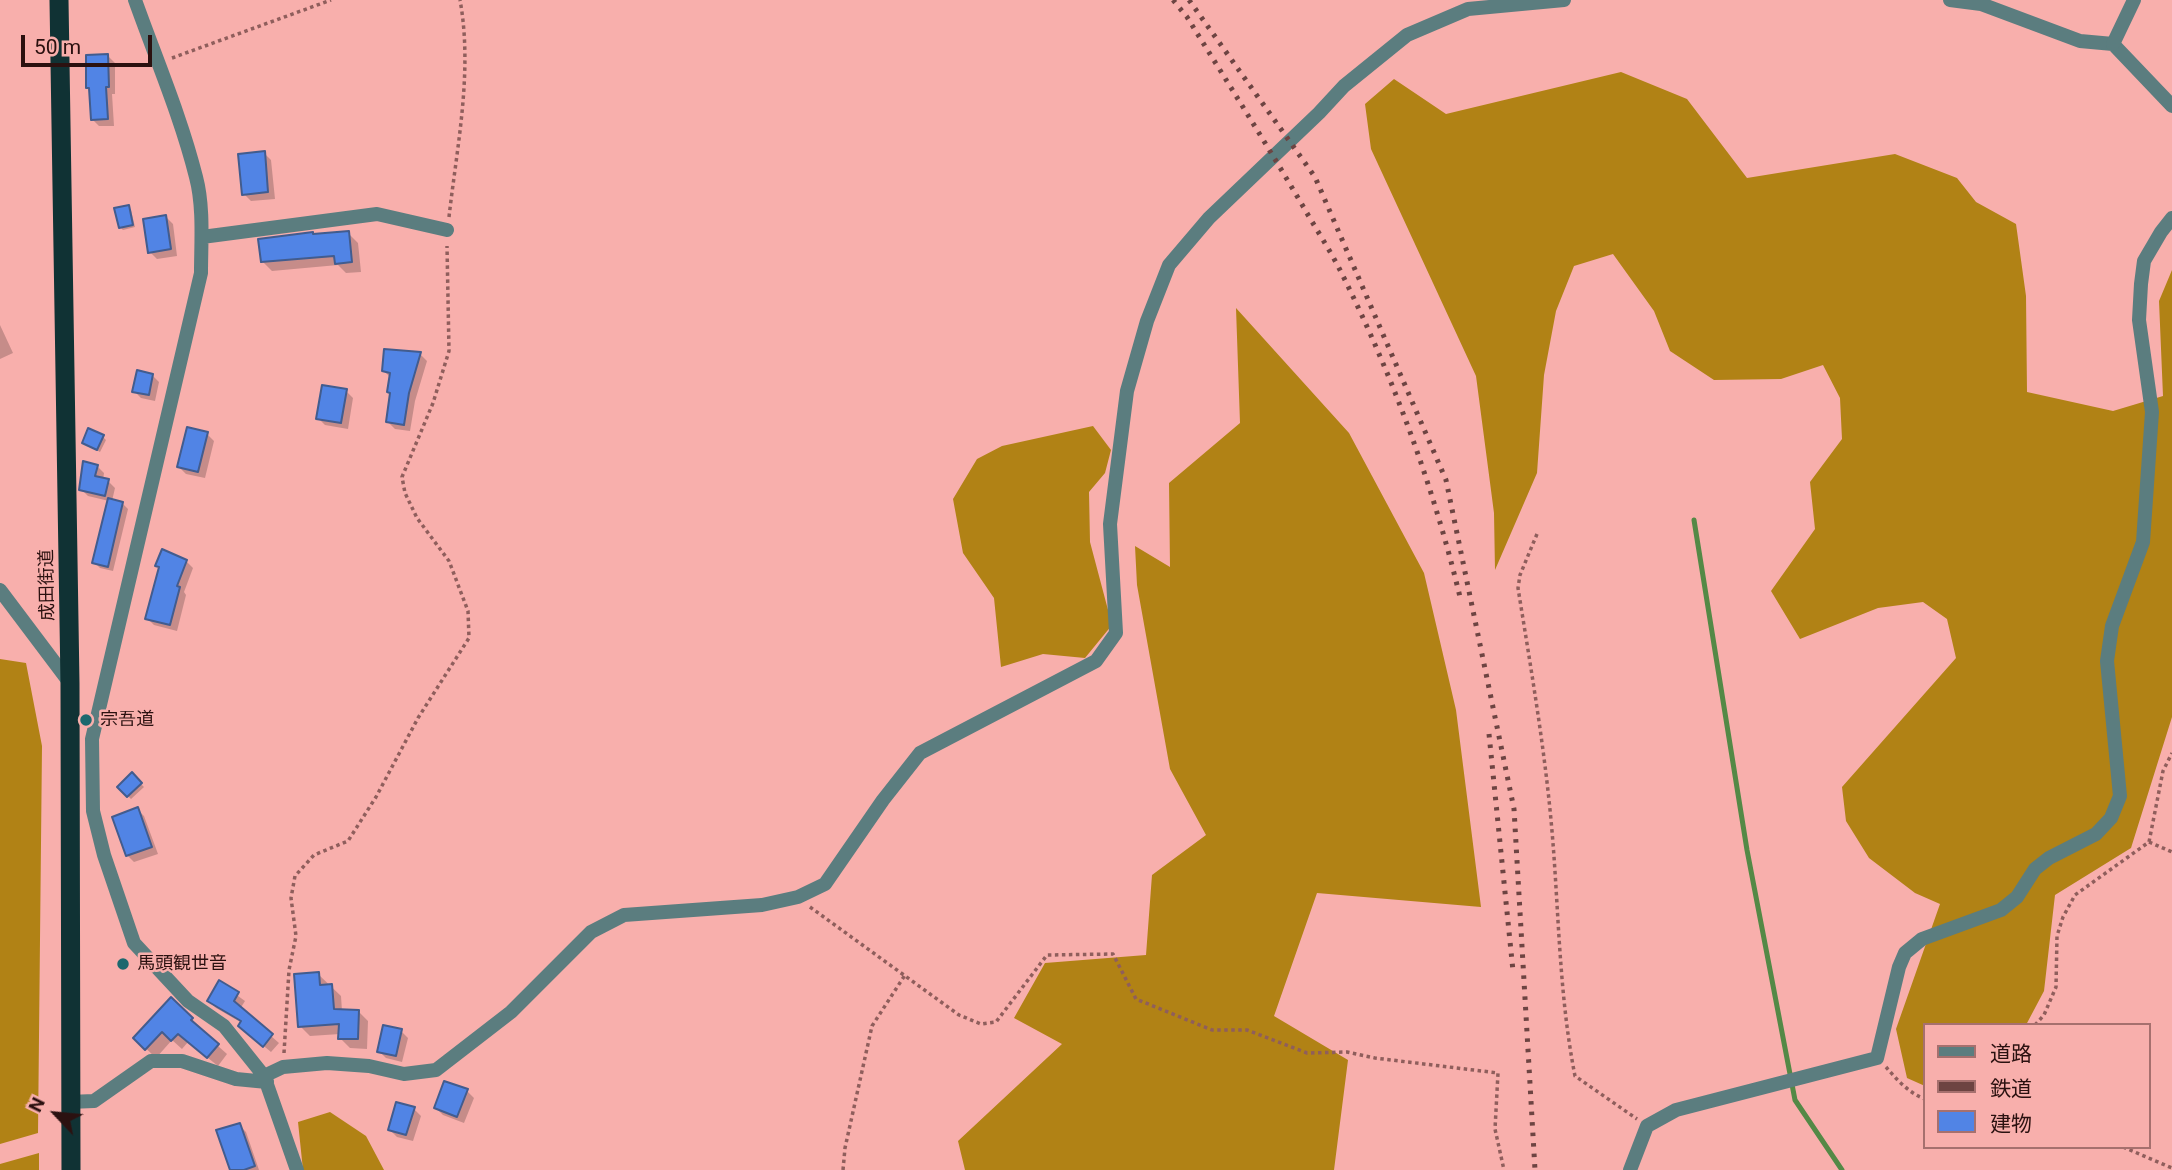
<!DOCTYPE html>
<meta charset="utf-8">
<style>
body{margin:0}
#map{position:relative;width:2172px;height:1170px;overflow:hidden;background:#f8afac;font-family:Roboto,"Noto Sans JP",sans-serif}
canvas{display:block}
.legend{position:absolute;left:1923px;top:1023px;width:228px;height:126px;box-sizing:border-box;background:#f8afac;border:2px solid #a6706e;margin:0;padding:9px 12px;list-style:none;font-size:21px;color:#2b1110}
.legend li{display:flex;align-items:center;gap:14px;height:35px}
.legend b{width:35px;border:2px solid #a6706e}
.north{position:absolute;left:21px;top:1079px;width:70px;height:70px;-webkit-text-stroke:5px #f8afac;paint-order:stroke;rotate:296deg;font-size:19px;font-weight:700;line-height:28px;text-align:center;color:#2b1110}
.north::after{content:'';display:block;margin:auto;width:24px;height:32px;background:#2b1110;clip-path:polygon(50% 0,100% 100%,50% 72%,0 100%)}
.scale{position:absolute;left:21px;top:35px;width:131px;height:32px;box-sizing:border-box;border:4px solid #2b1110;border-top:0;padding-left:9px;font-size:21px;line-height:24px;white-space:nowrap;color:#2b1110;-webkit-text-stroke:5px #f8afac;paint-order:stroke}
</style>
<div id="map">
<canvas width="2172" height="1170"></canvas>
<ul class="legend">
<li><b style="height:9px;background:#5b7d7f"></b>道路</li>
<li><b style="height:9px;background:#6d4442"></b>鉄道</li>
<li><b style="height:19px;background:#5184e5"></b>建物</li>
</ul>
<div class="north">N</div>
<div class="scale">50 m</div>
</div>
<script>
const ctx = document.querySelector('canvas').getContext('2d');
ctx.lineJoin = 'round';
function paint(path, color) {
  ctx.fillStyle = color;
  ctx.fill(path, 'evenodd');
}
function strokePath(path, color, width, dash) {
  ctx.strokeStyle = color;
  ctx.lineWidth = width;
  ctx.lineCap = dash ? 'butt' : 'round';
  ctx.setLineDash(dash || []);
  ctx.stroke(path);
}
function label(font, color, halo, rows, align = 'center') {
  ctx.font = font + ' Roboto,"Noto Sans JP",sans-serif';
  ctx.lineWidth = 5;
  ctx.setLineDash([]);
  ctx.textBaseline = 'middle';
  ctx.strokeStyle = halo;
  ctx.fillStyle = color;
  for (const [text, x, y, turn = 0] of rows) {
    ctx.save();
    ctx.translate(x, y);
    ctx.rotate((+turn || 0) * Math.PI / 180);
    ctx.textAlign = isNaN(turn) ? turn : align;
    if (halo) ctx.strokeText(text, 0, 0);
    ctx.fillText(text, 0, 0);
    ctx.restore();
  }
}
paint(new Path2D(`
 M1621 72 1687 99 1747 178 1895 154 1957 178 1976 202 2016 224 2026 296 2027 392 2113 411 2163 396 2159 301 2172 270V717L2131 848 2055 895 2044 991 2026 1025H1925V1086L1907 1078 1896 1029 1940 904 1915 893 1869 858 1846 821 1842 787 1956 658 1947 619 1923 602 1878 608 1800 639 1771 591 1815 529 1810 482 1842 439 1840 398 1823 365 1781 379 1714 380 1670 351 1654 311 1613 254 1574 266 1556 311 1544 375 1537 473 1495 570 1494 513 1476 376 1371 149 1365 104 1394 79 1446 114Z
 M1236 308 1349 433 1424 573 1456 710 1481 907 1317 893 1274 1016 1348 1060 1334 1170H965L958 1141 1062 1044 1014 1018 1045 963 1146 955 1152 875 1206 835 1170 769 1137 585 1135 546 1170 567 1169 483 1240 423Z
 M1093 426 1111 450 1105 473 1089 492 1090 542 1112 625 1085 658 1043 654 1001 667 994 598 963 553 953 499 977 459 1002 446Z
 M0 659 26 663 42 746 38 1133 0 1144Z
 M330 1112 366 1136 384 1170H303L298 1122Z
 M39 1153V1170H0V1164Z`), '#b18215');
paint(new Path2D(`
 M108 56 115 63V94H112L114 126H99L92 119 91 90 88 87Z
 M264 153 271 160 275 199 251 201 244 194Z
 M128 207 131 210 135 227 123 230 120 227Z
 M166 217 173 224 177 256 157 259 150 252Z
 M348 233 358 243 361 272 346 273 338 265 272 271 262 261 314 236Z
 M0 325 13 353 0 359Z
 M420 354 427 361 415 401 410 431 395 429 388 422 392 394 391 378 384 371Z
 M152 375 159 382 155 401 141 398 134 391Z
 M346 391 353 398 348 429 325 425 318 418Z
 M207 434 214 441 205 478 186 474 179 467Z
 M103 437 106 440 100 452 84 443Z
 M97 466 104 473 103 480 108 481 115 488 112 501 122 503 128 509 113 571 100 568 94 562 109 501 88 496 81 489Z
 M186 561 193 568 184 592 186 595 177 631 154 625 147 618Z
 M132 775 144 787 131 799 119 787Z
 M137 809 144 816 158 854 134 862 127 855Z
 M318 974 341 996 342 1011H358L368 1021 367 1049 350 1048 340 1038V1034L310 1036 300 1026Z
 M220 983 245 1001 240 1009 279 1043 271 1052 247 1032 242 1023 216 1008 209 1001Z
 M171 999 201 1028 200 1030 227 1054 218 1066 188 1042 182 1049 172 1040 156 1058 135 1038Z
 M401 1031 408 1038 402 1062 386 1058 379 1051Z
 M467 1091 474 1098 464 1123 443 1115 436 1108Z
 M414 1109 421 1116 413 1141 397 1137 390 1130Z
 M239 1125 246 1132 259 1170H232Z`), '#0003');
strokePath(new Path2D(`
 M1694 520 1747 850 1795 1100 1842 1170`), '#548946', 5);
const building = new Path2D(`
 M108 54 109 87H106L108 119 91 120 89 88H86V55Z
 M265 151 268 192 242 195 238 154Z
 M129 205 133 225 119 228 114 208Z
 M166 215 171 249 148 253 143 219Z
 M349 231 352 262 335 264 334 256 261 262 258 239 313 232V234Z
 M384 349 421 352 409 393 404 425 386 422 390 393 387 392 390 373 382 371Z
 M137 370 153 374 149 395 132 392Z
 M322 385 347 389 341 423 316 419Z
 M187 427 208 432 198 472 177 467Z
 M88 428 104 435 97 450 82 443Z
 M83 461 98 465 95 476 109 479 105 496 79 490Z
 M108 498 123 502 108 567 92 563Z
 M162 549 187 560 177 586 180 587 170 625 145 619 159 567 155 566Z
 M132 772 142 783 127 797 117 787Z
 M138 807 152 847 126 856 112 817Z
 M319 972 320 985 332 984 334 1009 359 1010 358 1039H338L339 1024 298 1027 294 974Z
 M219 980 239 992 234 1001 273 1034 263 1047 238 1026 241 1021 207 1001Z
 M171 997 193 1018 191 1020 219 1044 207 1058 178 1034 171 1041 162 1032 145 1050 133 1038Z
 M383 1025 402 1029 396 1056 377 1052Z
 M444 1081 468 1089 457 1117 434 1108Z
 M396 1102 415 1107 406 1135 388 1130Z
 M240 1123 255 1166 244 1170H230L216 1130Z`);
paint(building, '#5184e5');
strokePath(building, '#425c8e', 2);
strokePath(new Path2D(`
 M172 58 331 0
 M449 217C457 146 473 71 460 0
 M1537 534 1520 575 1518 588C1531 669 1545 750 1552 831 1559 913 1559 995 1575 1076L1637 1119
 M2149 842 2172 852
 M810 907 959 1015 981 1024 996 1022 1047 955 1113 954 1136 999 1212 1030H1247L1307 1053 1347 1052 1375 1058 1498 1073 1495 1129 1504 1170
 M2035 1025 2044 1015 2056 987 2057 936 2063 917 2075 895 2149 842 2163 771 2172 753
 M284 1053 289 970 296 936 291 898 295 876 314 855 348 841 376 797 418 718 469 638 468 611 449 561 417 518 405 493 402 477 433 403 449 351 447 246
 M1886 1067C1896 1079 1910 1094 1925 1099
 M2123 1147 2172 1168
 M843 1170 845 1148 872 1026 905 975`), '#8f5e5c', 3.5, [3.5, 3.5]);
strokePath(new Path2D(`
 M135 0C156 59 181 117 196 177 204 207 201 243 201 273L92 739 93 811 104 855 134 943 188 1001 224 1026 264 1076 297 1170
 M1950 0 1981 4 2080 41 2113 44 2172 106
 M202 237 377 214 447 230
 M264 1076 283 1067 327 1063 369 1066 404 1074 436 1070 511 1012 591 932 624 915 762 905 798 897 825 884 883 800 920 753 1096 661 1116 633 1110 524 1127 391 1147 321 1169 265 1209 218 1319 113 1344 86 1407 35 1468 9 1564 0
 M69 1102 94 1101 151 1061H182L236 1079 267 1082
 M1630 1170 1647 1126 1676 1110 1877 1058 1899 967 1905 953 1922 939 2001 910 2017 897 2035 869 2049 858 2096 834 2111 818 2120 796 2107 661 2112 626 2143 542 2152 412 2139 320 2141 284 2144 261 2161 232 2172 218`), '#5b7d7f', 14);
strokePath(new Path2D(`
 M2113 44 2134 0
 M0 590 70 683`), '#5b7d7f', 14);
strokePath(new Path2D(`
 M59 0 70 683 71 1170`), '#103234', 19);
strokePath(new Path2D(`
 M1173 0 1187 17C1226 80 1266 143 1304 208 1316 229 1330 250 1341 272 1393 376 1433 485 1460 597
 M1189 0 1315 177 1446 480 1514 809 1535 1170
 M1489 734 1513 971`), '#6d4442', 5, [3.5, 7]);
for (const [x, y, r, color] of [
 [86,720,7,"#1c686e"],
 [123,964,7,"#1c686e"]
]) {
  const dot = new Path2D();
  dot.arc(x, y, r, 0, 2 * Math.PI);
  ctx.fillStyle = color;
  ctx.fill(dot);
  strokePath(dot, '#f8afac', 2.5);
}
label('18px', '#2b1110', '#f8afac', [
 ["成田街道",48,585,-91]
]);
label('18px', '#2b1110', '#f8afac', [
 ["宗吾道",100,720],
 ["馬頭観世音",137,964]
], 'left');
</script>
